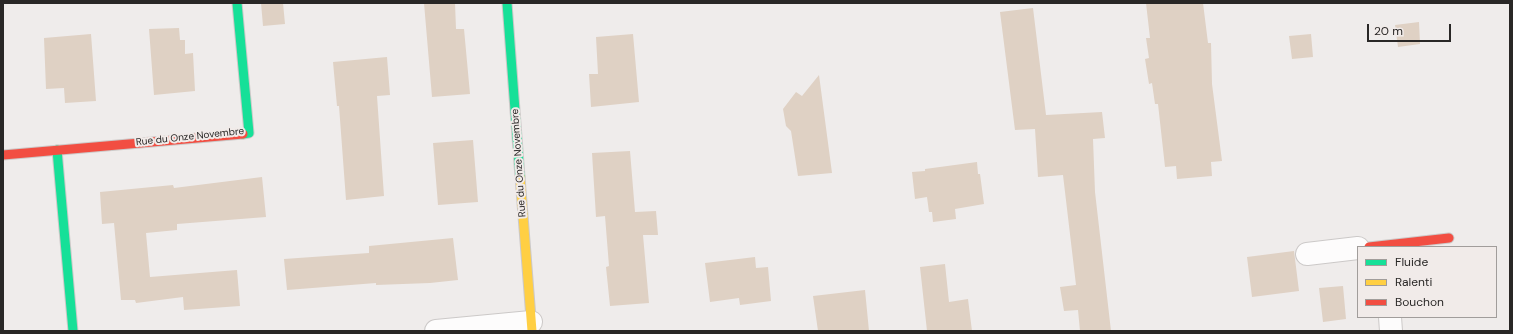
<!DOCTYPE html>
<style>
body{margin:0}
#map{position:relative;width:1513px;height:334px;overflow:hidden;background:#efeceb;font-family:"DM Sans",sans-serif}
canvas{display:block}
.frame{position:absolute;inset:0;border:4px solid #292726;pointer-events:none}
.legend{position:absolute;left:1357px;top:246px;width:140px;height:72px;box-sizing:border-box;background:#f1ebe9;border:1px solid #a19d9b;margin:0;padding:5px 7px;list-style:none;font-size:12px;color:#292726}
.legend li{display:flex;align-items:center;gap:8px;height:20px}
.legend b{width:20px;border:1px solid #a19d9b}
.scale{position:absolute;left:1367px;top:24px;width:84px;height:18px;box-sizing:border-box;border:2px solid #292726;border-top:0;padding-left:5px;font-size:12px;line-height:14px;white-space:nowrap;color:#292726;-webkit-text-stroke:3px #f1ebe9;paint-order:stroke}
</style>
<div id="map">
<canvas width="1513" height="334"></canvas>
<div class="frame"></div>
<ul class="legend">
<li><b style="height:5px;background:#16e098"></b>Fluide</li>
<li><b style="height:5px;background:#ffcf43"></b>Ralenti</li>
<li><b style="height:5px;background:#f24e42"></b>Bouchon</li>
</ul>
<div class="scale">20 m</div>
</div>
<script>
const ctx = document.querySelector('canvas').getContext('2d');
ctx.lineJoin = 'round';
function paint(path, color) {
  ctx.fillStyle = color;
  ctx.fill(path, 'evenodd');
}
function strokePath(path, color, width, dash) {
  ctx.strokeStyle = color;
  ctx.lineWidth = width;
  ctx.lineCap = dash ? 'butt' : 'round';
  ctx.setLineDash(dash || []);
  ctx.stroke(path);
}
function label(font, color, halo, rows, align = 'center') {
  ctx.font = font + ' "DM Sans",sans-serif';
  ctx.lineWidth = 4;
  ctx.setLineDash([]);
  ctx.textBaseline = 'middle';
  ctx.strokeStyle = halo;
  ctx.fillStyle = color;
  for (const [text, x, y, turn = 0] of rows) {
    ctx.save();
    ctx.translate(x, y);
    ctx.rotate((+turn || 0) * Math.PI / 180);
    ctx.textAlign = isNaN(turn) ? turn : align;
    if (halo) ctx.strokeText(text, 0, 0);
    ctx.fillText(text, 0, 0);
    ctx.restore();
  }
}
paint(new Path2D(`
 M261 3H283L285 24 263 26Z
 M424 3H455L456 29H464L470 94 432 97Z
 M1146 3H1203L1208 43H1211L1212 84 1222 161 1211 162 1212 176 1177 179 1176 166 1165 167 1158 104H1155L1152 83 1149 84 1145 59 1149 58 1146 38H1150Z
 M1033 8 1046 115 1102 112 1105 138 1093 139 1095 192 1111 331H1080L1078 310 1064 311 1060 287 1076 285 1063 175 1038 177 1035 129 1015 130 1000 12Z
 M1419 22 1420 44 1398 47 1395 25Z
 M179 28 180 40H185V54L193 53 195 91 154 95 149 29Z
 M91 34 96 101 65 103 64 88 46 89 44 38Z
 M633 34 639 102 591 107 589 74H598L596 37Z
 M1311 34 1313 57 1292 59 1289 36Z
 M387 57 390 95 377 96 384 196 346 200 339 106H337L333 62Z
 M819 75 832 173 798 176 791 131 786 126 783 109 796 92 802 96Z
 M473 140 478 202 438 205 433 143Z
 M630 151 635 212 656 211 658 235H643L649 303 610 306 606 267 609 266 605 216 596 217 592 153Z
 M977 162 978 174H980L984 204 955 209 956 219 933 222 932 212H929L927 197 915 199 912 172 925 171V169Z
 M262 177 266 217 177 224V230L146 233 150 277 237 270 240 306 184 310 183 297 136 303 135 300H121L114 223 102 224 100 192 173 185 174 188Z
 M453 238 458 280 430 283 376 285V283L287 290 284 259 369 253V246Z
 M1294 251 1299 291 1252 297 1247 257Z
 M755 257 756 268 768 267 771 301 740 305 739 298 710 302 705 263Z
 M945 264 949 302 968 299 972 331H927L920 267Z
 M1343 286 1346 319 1323 322 1319 288Z
 M865 290 869 331H818L813 296Z`), '#dfd1c4');
const street = new Path2D(`
 M1307 254 1358 248
 M1390 317 1391 331
 M436 331 531 322`);
const fast = new Path2D(`
 M237 3 249 133 243 134
 M507 3 520 177
 M57 150 73 331`);
const slow = new Path2D(`
 M520 177 532 331`);
const jam = new Path2D(`
 M3 155 243 134
 M1369 247 1449 238`);
strokePath(street, '#ccc9c8', 24);
strokePath(fast, '#ccc9c8', 11);
strokePath(slow, '#ccc9c8', 11);
strokePath(jam, '#ccc9c8', 11);
strokePath(street, '#fdfcfc', 22);
strokePath(fast, '#16e098', 9);
strokePath(slow, '#ffcf43', 9);
strokePath(jam, '#f24e42', 9);
label('10px', '#292726', '#f1ebe9', [
 ["Rue du Onze Novembre",190,137,-6],
 ["Rue du Onze Novembre",519,163,-94]
]);
</script>
